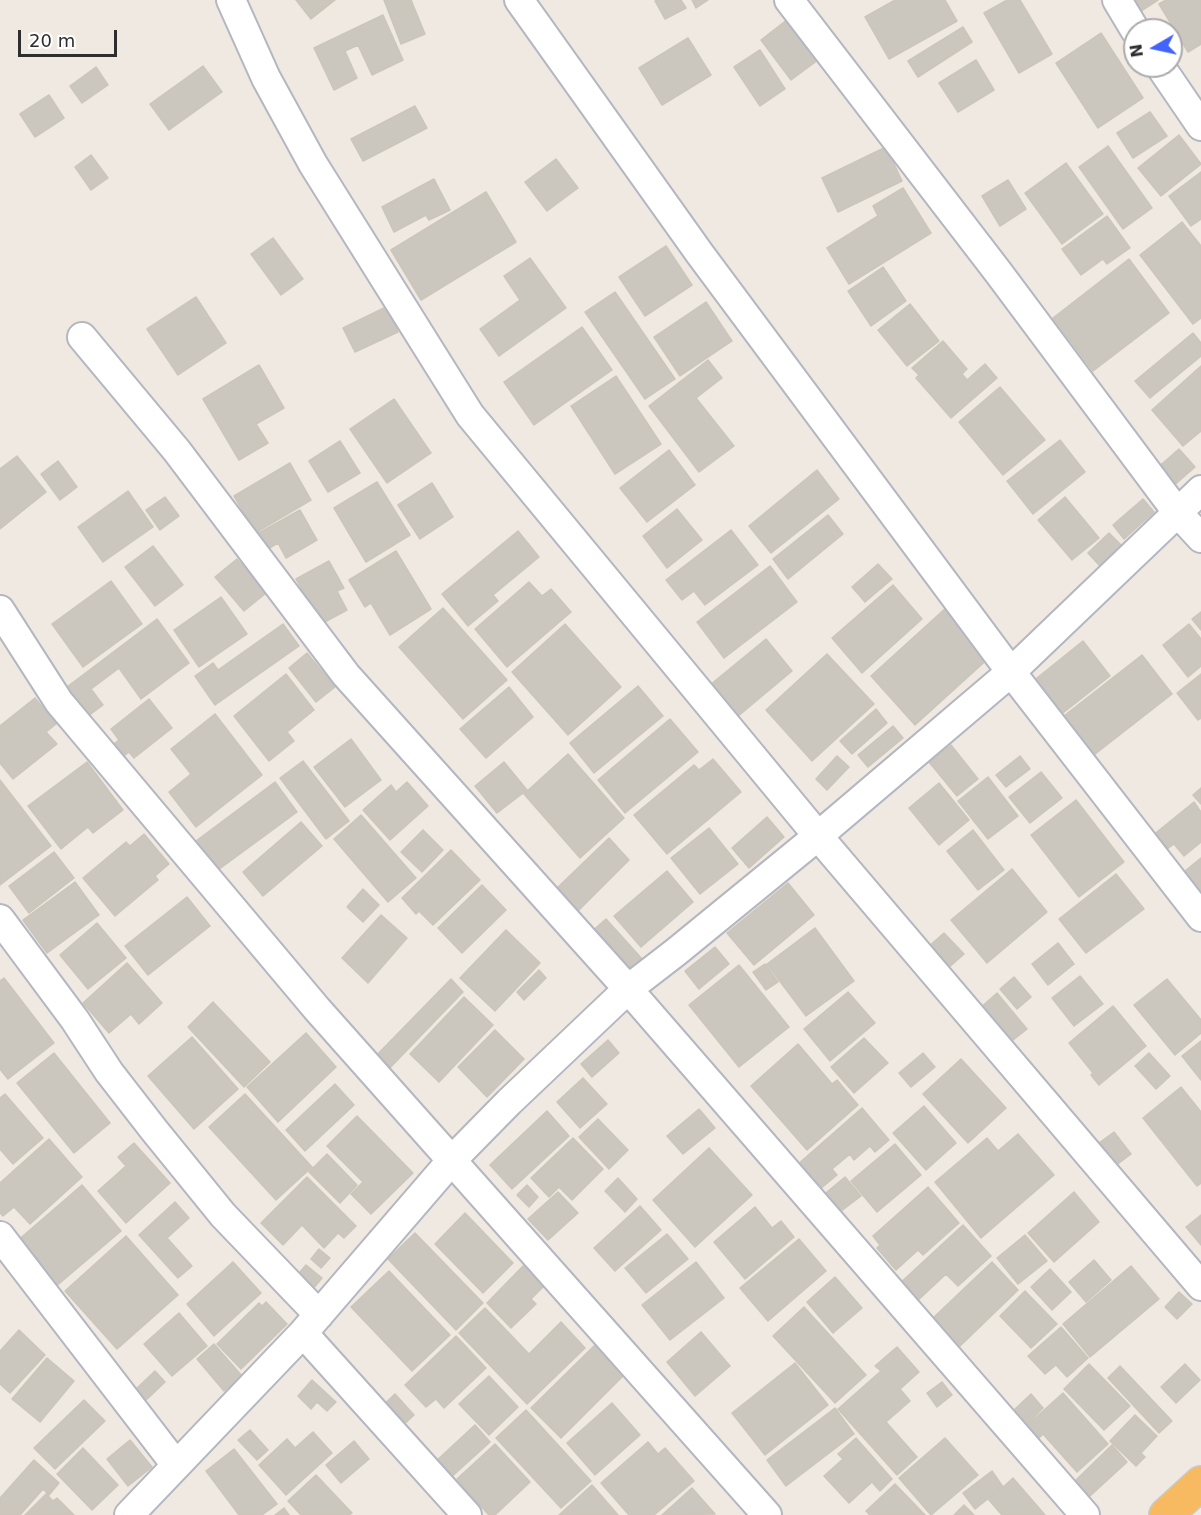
<!DOCTYPE html>
<style>
body{margin:0}
#map{position:relative;width:1201px;height:1515px;overflow:hidden;background:#efe9e1;font-family:"DejaVu Sans",sans-serif}
canvas{display:block}
.north{position:absolute;left:1123px;top:18px;width:60px;height:60px;box-sizing:border-box;background:#fff;border:2px solid #ababab;border-radius:50%;rotate:261deg;font-size:16px;font-weight:700;line-height:24px;text-align:center;color:#2e2e2e}
.north::after{content:'';display:block;margin:auto;width:21px;height:27px;background:#4264fb;clip-path:polygon(50% 0,100% 100%,50% 72%,0 100%)}
.scale{position:absolute;left:18px;top:30px;width:99px;height:27px;box-sizing:border-box;border:3px solid #2e2e2e;border-top:0;padding-left:8px;font-size:18px;line-height:21px;white-space:nowrap;color:#2e2e2e;-webkit-text-stroke:4px #fff;paint-order:stroke}
</style>
<div id="map">
<canvas width="1201" height="1515"></canvas>
<div class="north">N</div>
<div class="scale">20 m</div>
</div>
<script>
const ctx = document.querySelector('canvas').getContext('2d');
ctx.lineJoin = 'round';
function paint(path, color) {
  ctx.fillStyle = color;
  ctx.fill(path, 'evenodd');
}
function strokePath(path, color, width, dash) {
  ctx.strokeStyle = color;
  ctx.lineWidth = width;
  ctx.lineCap = dash ? 'butt' : 'round';
  ctx.setLineDash(dash || []);
  ctx.stroke(path);
}
const building = new Path2D(`
 M296 0H335L311 19Z
 M384 0H411L425 34 401 44Z
 M656 0H681L686 8 665 19 655 1Z
 M692 0H708L696 8Z
 M895 0H945L957 21 889 59 865 17Z
 M1007 0H1020L1052 54 1019 73 984 13Z
 M1133 0H1158L1141 11Z
 M1166 0H1201V44L1188 52 1159 4Z
 M383 15 403 60 372 75 358 45 345 51 357 78 334 90 314 48Z
 M788 19 818 60 791 80 761 40Z
 M963 27 972 42 918 77 908 61Z
 M1101 33 1143 98 1098 128 1056 63Z
 M688 38 711 75 662 105 639 68Z
 M760 50 785 89 760 106 734 67Z
 M976 60 994 90 958 112 939 83Z
 M203 66 222 92 169 130 150 104Z
 M96 67 108 85 82 103 70 86Z
 M49 95 64 118 35 137 20 114Z
 M415 106 427 128 363 161 351 139Z
 M1150 112 1167 136 1133 158 1117 133Z
 M1179 135 1201 164 1161 196 1138 168Z
 M1108 146 1152 208 1123 229 1079 167Z
 M886 147 902 181 838 212 822 178Z
 M91 155 108 178 91 190 75 167Z
 M556 159 578 188 547 211 525 182Z
 M1066 163 1103 214 1062 244 1025 193Z
 M1201 172V219L1191 226 1169 196Z
 M434 179 450 210 429 220 426 215 394 232 382 207Z
 M1008 180 1026 209 1000 226 982 196Z
 M903 188 931 233 849 284 827 248 878 216 873 206Z
 M486 192 516 242 421 300 391 250Z
 M1107 216 1130 248 1107 264 1103 259 1081 275 1062 249Z
 M1182 222 1201 246V318L1193 324 1140 255Z
 M273 238 303 279 281 295 251 254Z
 M666 246 692 285 645 316 619 277Z
 M530 258 566 308 499 356 480 329 520 300 504 276Z
 M1129 259 1169 313 1093 371 1053 318Z
 M883 267 906 301 871 326 848 291Z
 M615 292 675 379 645 399 585 312Z
 M196 297 226 343 178 375 147 329Z
 M706 302 732 341 680 376 654 337Z
 M910 304 939 341 907 366 878 330Z
 M386 307 398 332 355 352 343 328Z
 M582 327 612 370 534 425 504 382Z
 M1193 333 1201 343V356L1150 398 1135 381Z
 M943 341 967 369 962 374 967 380 985 364 997 378 951 418 916 378 919 375 912 368Z
 M708 360 722 378 696 398 734 446 699 472 649 406Z
 M259 365 284 408 256 424 268 443 239 460 203 399Z
 M1201 366V431L1183 446 1152 410Z
 M616 376 661 444 615 474 571 406Z
 M1000 387 1045 440 1003 475 959 422Z
 M394 399 431 453 387 483 350 429Z
 M1060 440 1085 472 1033 514 1007 481Z
 M340 441 360 473 328 492 309 461Z
 M1179 449 1195 467 1171 488 1155 470Z
 M669 450 695 485 647 522 620 488Z
 M17 456 46 492 0 529V469Z
 M58 461 77 487 60 500 41 474Z
 M290 463 311 500 255 533 234 496Z
 M817 470 839 499 771 553 749 526Z
 M377 482 410 535 366 562 334 508Z
 M432 483 453 517 420 539 398 505Z
 M128 491 153 527 103 562 78 527Z
 M165 497 179 516 160 530 146 510Z
 M1065 497 1099 538 1072 560 1038 520Z
 M1143 499 1154 512 1124 539 1113 525Z
 M677 509 702 540 667 568 643 536Z
 M300 510 317 540 286 558 278 543 266 550 257 534Z
 M828 515 843 534 788 579 773 559Z
 M731 530 758 565 705 605 694 591 682 600 666 580Z
 M518 531 539 557 493 595 498 601 468 626 442 594Z
 M1109 533 1122 546 1100 566 1088 553Z
 M153 546 183 585 155 606 125 567Z
 M396 551 431 609 390 635 371 603 365 607 349 580Z
 M237 559 266 593 244 611 215 577Z
 M329 561 344 588 337 591 347 610 321 624 296 579Z
 M878 564 892 579 865 602 852 587Z
 M770 566 797 602 724 658 697 622Z
 M111 581 142 624 83 667 52 624Z
 M529 582 542 596 551 589 571 612 507 667 475 629Z
 M893 585 922 619 862 673 832 638Z
 M221 597 247 634 199 667 174 630Z
 M947 607 991 656 915 725 871 676Z
 M443 608 507 680 463 719 399 647Z
 M1201 612V630L1192 619Z
 M157 619 189 663 141 699 119 668 91 689 103 705 84 719 63 690Z
 M283 624 299 646 215 705 195 676 213 663 218 670Z
 M565 624 621 687 568 735 512 672Z
 M1189 624 1201 639V666L1188 677 1163 645Z
 M766 639 792 671 737 717 710 685Z
 M1083 641 1110 676 1059 716 1032 682Z
 M307 653 335 687 316 702 289 668Z
 M827 654 874 704 812 761 766 710Z
 M1142 655 1172 694 1090 758 1060 719Z
 M286 674 314 710 287 732 294 741 269 761 234 716Z
 M1201 674V718L1198 720 1177 693Z
 M638 686 663 716 594 773 570 743Z
 M509 687 533 717 486 758 460 729Z
 M35 698 56 724 46 732 57 744 13 779 0 763V726Z
 M149 699 172 728 134 758 129 752 120 759 110 747 119 740 111 729Z
 M876 709 887 723 852 754 840 741Z
 M215 714 262 775 196 827 169 792 191 774 171 749Z
 M670 719 698 752 625 813 598 780Z
 M893 726 903 738 868 767 858 755Z
 M351 739 381 780 345 807 314 767Z
 M951 745 978 779 957 796 929 762Z
 M568 754 624 818 580 858 524 794Z
 M837 756 849 767 827 790 816 779Z
 M1020 756 1030 769 1006 787 996 775Z
 M713 759 741 792 667 854 634 815 694 765 699 770Z
 M303 761 349 821 326 839 280 778Z
 M87 762 123 810 93 833 88 827 61 849 28 806Z
 M504 762 527 790 497 813 475 786Z
 M1041 772 1062 798 1030 823 1009 797Z
 M988 777 1018 816 988 839 958 801Z
 M0 780 51 846 0 885Z
 M275 782 297 812 218 870 196 841Z
 M407 782 428 806 390 840 363 810 391 785 396 792Z
 M939 783 969 820 939 845 909 808Z
 M1201 788V804L1193 795Z
 M1076 800 1124 862 1079 897 1031 835Z
 M1194 802 1201 812V842L1184 856 1174 844 1164 851 1152 836Z
 M361 815 416 878 388 902 334 839Z
 M767 817 784 837 749 868 732 848Z
 M301 822 322 846 263 896 243 872Z
 M709 828 738 864 700 894 671 858Z
 M423 830 443 850 422 872 401 852Z
 M973 830 1004 870 978 890 947 851Z
 M144 834 169 864 155 876 158 880 115 916 83 878 126 842 130 846Z
 M609 838 629 860 576 913 554 891Z
 M451 850 480 880 433 925 419 911 416 914 402 898Z
 M54 852 74 878 29 913 9 886Z
 M1201 858V902L1180 875Z
 M1012 869 1047 912 987 963 951 920Z
 M667 871 693 902 641 947 614 916Z
 M1116 874 1144 909 1086 953 1059 919Z
 M75 882 99 915 47 953 23 920Z
 M788 883 814 915 754 965 727 933Z
 M482 885 506 910 462 953 438 928Z
 M363 889 379 905 363 922 347 907Z
 M187 897 210 926 148 975 125 946Z
 M381 915 407 938 368 983 342 958Z
 M606 919 643 960 627 974 589 934Z
 M97 923 126 958 88 989 60 955Z
 M815 928 854 981 806 1016 767 964Z
 M506 930 540 963 495 1011 460 978Z
 M944 933 964 954 947 969 928 947Z
 M1058 943 1074 964 1048 985 1032 964Z
 M715 947 729 964 699 989 685 971Z
 M127 963 162 1003 139 1024 131 1014 109 1033 83 1003Z
 M765 964 778 982 766 990 753 972Z
 M739 965 789 1027 739 1067 689 1005Z
 M539 970 546 978 524 1000 517 992Z
 M1080 976 1103 1004 1074 1026 1052 998Z
 M1014 977 1031 997 1017 1009 1000 989Z
 M4 978 54 1043 8 1079 0 1069V981Z
 M451 979 463 992 384 1074 371 1061Z
 M1167 979 1201 1020V1033L1175 1055 1134 1005Z
 M848 992 875 1023 830 1061 804 1029Z
 M997 993 1027 1029 1008 1044 979 1009Z
 M464 997 493 1025 439 1082 410 1054Z
 M213 1002 270 1062 244 1087 188 1027Z
 M1113 1006 1146 1046 1099 1085 1091 1075 1093 1073 1069 1043Z
 M495 1030 524 1059 487 1097 458 1067Z
 M306 1033 336 1067 278 1122 247 1087Z
 M192 1037 238 1089 194 1129 148 1076Z
 M864 1038 888 1063 854 1093 831 1067Z
 M608 1040 619 1053 592 1077 581 1064Z
 M1201 1041V1080L1182 1056Z
 M798 1044 832 1084 837 1080 858 1105 807 1150 751 1086Z
 M54 1053 110 1123 74 1153 17 1083Z
 M923 1053 935 1067 911 1087 899 1073Z
 M1149 1053 1170 1076 1156 1089 1135 1066Z
 M961 1059 1006 1108 968 1143 923 1094Z
 M583 1078 607 1104 580 1128 557 1102Z
 M335 1084 354 1105 305 1151 286 1130Z
 M1181 1087 1201 1112V1183L1197 1186 1143 1118Z
 M5 1094 43 1138 13 1164 0 1149V1098Z
 M245 1094 312 1167 276 1200 209 1127Z
 M924 1106 956 1143 926 1170 893 1133Z
 M862 1108 889 1140 875 1152 870 1146 854 1160 850 1154 832 1169 837 1175 819 1190 797 1165Z
 M699 1109 715 1128 683 1154 667 1136Z
 M547 1111 569 1136 512 1189 490 1165Z
 M357 1116 413 1173 371 1214 351 1194 363 1182 327 1146Z
 M598 1119 628 1150 609 1169 579 1137Z
 M1114 1132 1131 1154 1115 1166 1099 1143Z
 M1018 1134 1054 1175 981 1238 935 1182 987 1138 998 1151Z
 M573 1138 603 1169 572 1200 559 1187 549 1197 531 1178Z
 M49 1139 82 1177 30 1224 14 1207 3 1216 0 1213V1183Z
 M134 1143 170 1183 126 1223 98 1191 126 1166 118 1157Z
 M895 1144 921 1175 877 1212 851 1181Z
 M709 1148 752 1195 695 1247 653 1200Z
 M327 1154 357 1185 340 1203 309 1172Z
 M307 1177 356 1226 344 1238 338 1233 324 1248 302 1225 283 1245 261 1223Z
 M845 1177 861 1196 836 1215 821 1197Z
 M618 1178 637 1199 625 1212 605 1191Z
 M82 1185 121 1231 54 1288 16 1242Z
 M527 1185 538 1197 529 1207 517 1195Z
 M928 1187 959 1223 923 1255 918 1250 896 1270 877 1248 880 1245 873 1236Z
 M558 1192 578 1213 548 1240 528 1219Z
 M1074 1192 1099 1222 1054 1262 1028 1233Z
 M175 1202 189 1218 167 1238 192 1266 178 1278 139 1235Z
 M640 1206 661 1230 615 1271 594 1248Z
 M755 1207 772 1228 781 1221 794 1237 745 1279 714 1242Z
 M465 1213 513 1263 483 1293 435 1244Z
 M1201 1215V1245L1186 1227Z
 M963 1225 991 1256 958 1286 946 1274 915 1303 898 1285Z
 M415 1233 483 1303 456 1330 388 1259Z
 M667 1234 688 1259 646 1293 625 1268Z
 M1025 1235 1047 1261 1018 1284 997 1258Z
 M126 1236 178 1295 117 1349 65 1291Z
 M799 1239 826 1271 768 1321 740 1288Z
 M319 1249 330 1258 321 1268 311 1259Z
 M1094 1260 1111 1280 1086 1302 1069 1282Z
 M233 1262 261 1293 214 1336 187 1304Z
 M696 1262 724 1298 670 1340 642 1305Z
 M992 1262 1018 1290 959 1347 932 1319Z
 M526 1263 546 1284 531 1299 536 1304 511 1328 487 1303Z
 M306 1265 322 1278 308 1295 292 1281Z
 M1131 1266 1159 1299 1090 1357 1063 1324Z
 M1050 1269 1071 1292 1052 1310 1031 1287Z
 M389 1271 450 1335 412 1371 351 1307Z
 M835 1277 862 1308 833 1333 807 1302Z
 M1025 1291 1057 1324 1031 1348 1000 1316Z
 M1179 1292 1192 1304 1177 1319 1165 1307Z
 M266 1302 287 1324 241 1369 217 1344 259 1303 262 1306Z
 M804 1307 866 1375 835 1403 773 1336Z
 M485 1308 529 1354 561 1322 585 1348 527 1404 459 1333Z
 M179 1313 207 1346 172 1376 144 1344Z
 M1061 1327 1088 1358 1067 1377 1056 1365 1045 1374 1028 1356Z
 M19 1330 45 1355 10 1393 0 1384V1351Z
 M701 1332 730 1366 695 1396 667 1362Z
 M456 1336 486 1368 444 1408 436 1399 426 1407 405 1385Z
 M214 1344 242 1376 224 1391 197 1359Z
 M595 1345 624 1375 561 1438 531 1408Z
 M897 1347 919 1372 900 1389 910 1401 886 1422 917 1457 897 1475 838 1409 881 1371 875 1366Z
 M47 1358 74 1381 40 1422 12 1399Z
 M795 1363 828 1405 765 1455 732 1413Z
 M1089 1364 1130 1406 1104 1430 1064 1389Z
 M1185 1364 1200 1380 1176 1403 1161 1387Z
 M1120 1366 1172 1421 1159 1433 1108 1378Z
 M155 1371 165 1382 144 1402 134 1391Z
 M489 1376 518 1407 489 1435 459 1404Z
 M312 1380 336 1402 327 1411 317 1402 311 1409 298 1396Z
 M942 1382 952 1395 937 1407 927 1393Z
 M1063 1393 1108 1444 1077 1472 1043 1434 1034 1443 1022 1430Z
 M395 1394 414 1415 399 1429 380 1408Z
 M1031 1394 1043 1408 1026 1425 1013 1411Z
 M84 1400 105 1421 55 1469 34 1448Z
 M612 1403 640 1435 595 1475 567 1443Z
 M835 1408 854 1434 786 1486 767 1460Z
 M526 1410 591 1481 561 1508 496 1438Z
 M1135 1415 1157 1436 1141 1453 1145 1457 1136 1466 1110 1441Z
 M475 1425 490 1442 448 1480 434 1463Z
 M250 1430 268 1450 257 1460 238 1440Z
 M313 1432 332 1453 286 1495 259 1465 287 1439 295 1448Z
 M856 1438 892 1479 880 1491 872 1482 849 1503 824 1476 843 1459 838 1454Z
 M945 1438 978 1475 931 1515 899 1478Z
 M130 1440 152 1467 128 1486 107 1459Z
 M354 1441 369 1459 341 1483 326 1465Z
 M648 1442 658 1454 665 1448 694 1481 654 1515H629L601 1483Z
 M495 1444 530 1482 495 1515H489L457 1479Z
 M1112 1445 1127 1462 1090 1496 1075 1481Z
 M83 1448 118 1485 92 1510 57 1474Z
 M234 1449 277 1504 262 1515H239L206 1471Z
 M34 1460 59 1483 49 1495 43 1489 20 1515H0V1498Z
 M992 1471 1003 1487 975 1509 963 1493Z
 M316 1475 352 1513 349 1515H301L288 1501Z
 M1013 1478 1045 1515H1002L989 1500Z
 M895 1484 925 1515H870L866 1511Z
 M592 1485 618 1515H559Z
 M692 1488 715 1514 662 1515Z
 M46 1494 53 1501 57 1498 74 1515H25Z
 M964 1505 974 1515H954Z
 M284 1508 289 1515H275Z`);
paint(building, '#cbc7bf');
strokePath(building, '#cbc5ba', 1.5);
const minor = new Path2D(`
 M231 0 266 78 313 164 470 415 818 836 1201 1286
 M519 0 700 254 1011 672 1201 917
 M789 0 998 272 1177 512 1201 538
 M1117 0 1135 30
 M1160 66 1201 126
 M82 337 177 451 346 675 628 989 1085 1515
 M0 610 59 702 317 1009 767 1515
 M0 919 75 1020 109 1072 154 1130 223 1215 319 1315
 M0 1236 176 1465
 M303 1333 467 1515
 M129 1515 303 1333 452 1160 509 1102 628 989 676 952 818 836 1011 672 1201 490`);
const trunk = new Path2D(`
 M1166 1515 1201 1483`);
strokePath(minor, '#b4b7c1', 32);
strokePath(trunk, '#c9c9c9', 36);
strokePath(minor, '#fff', 28);
strokePath(trunk, '#f8ba60', 33);
</script>
